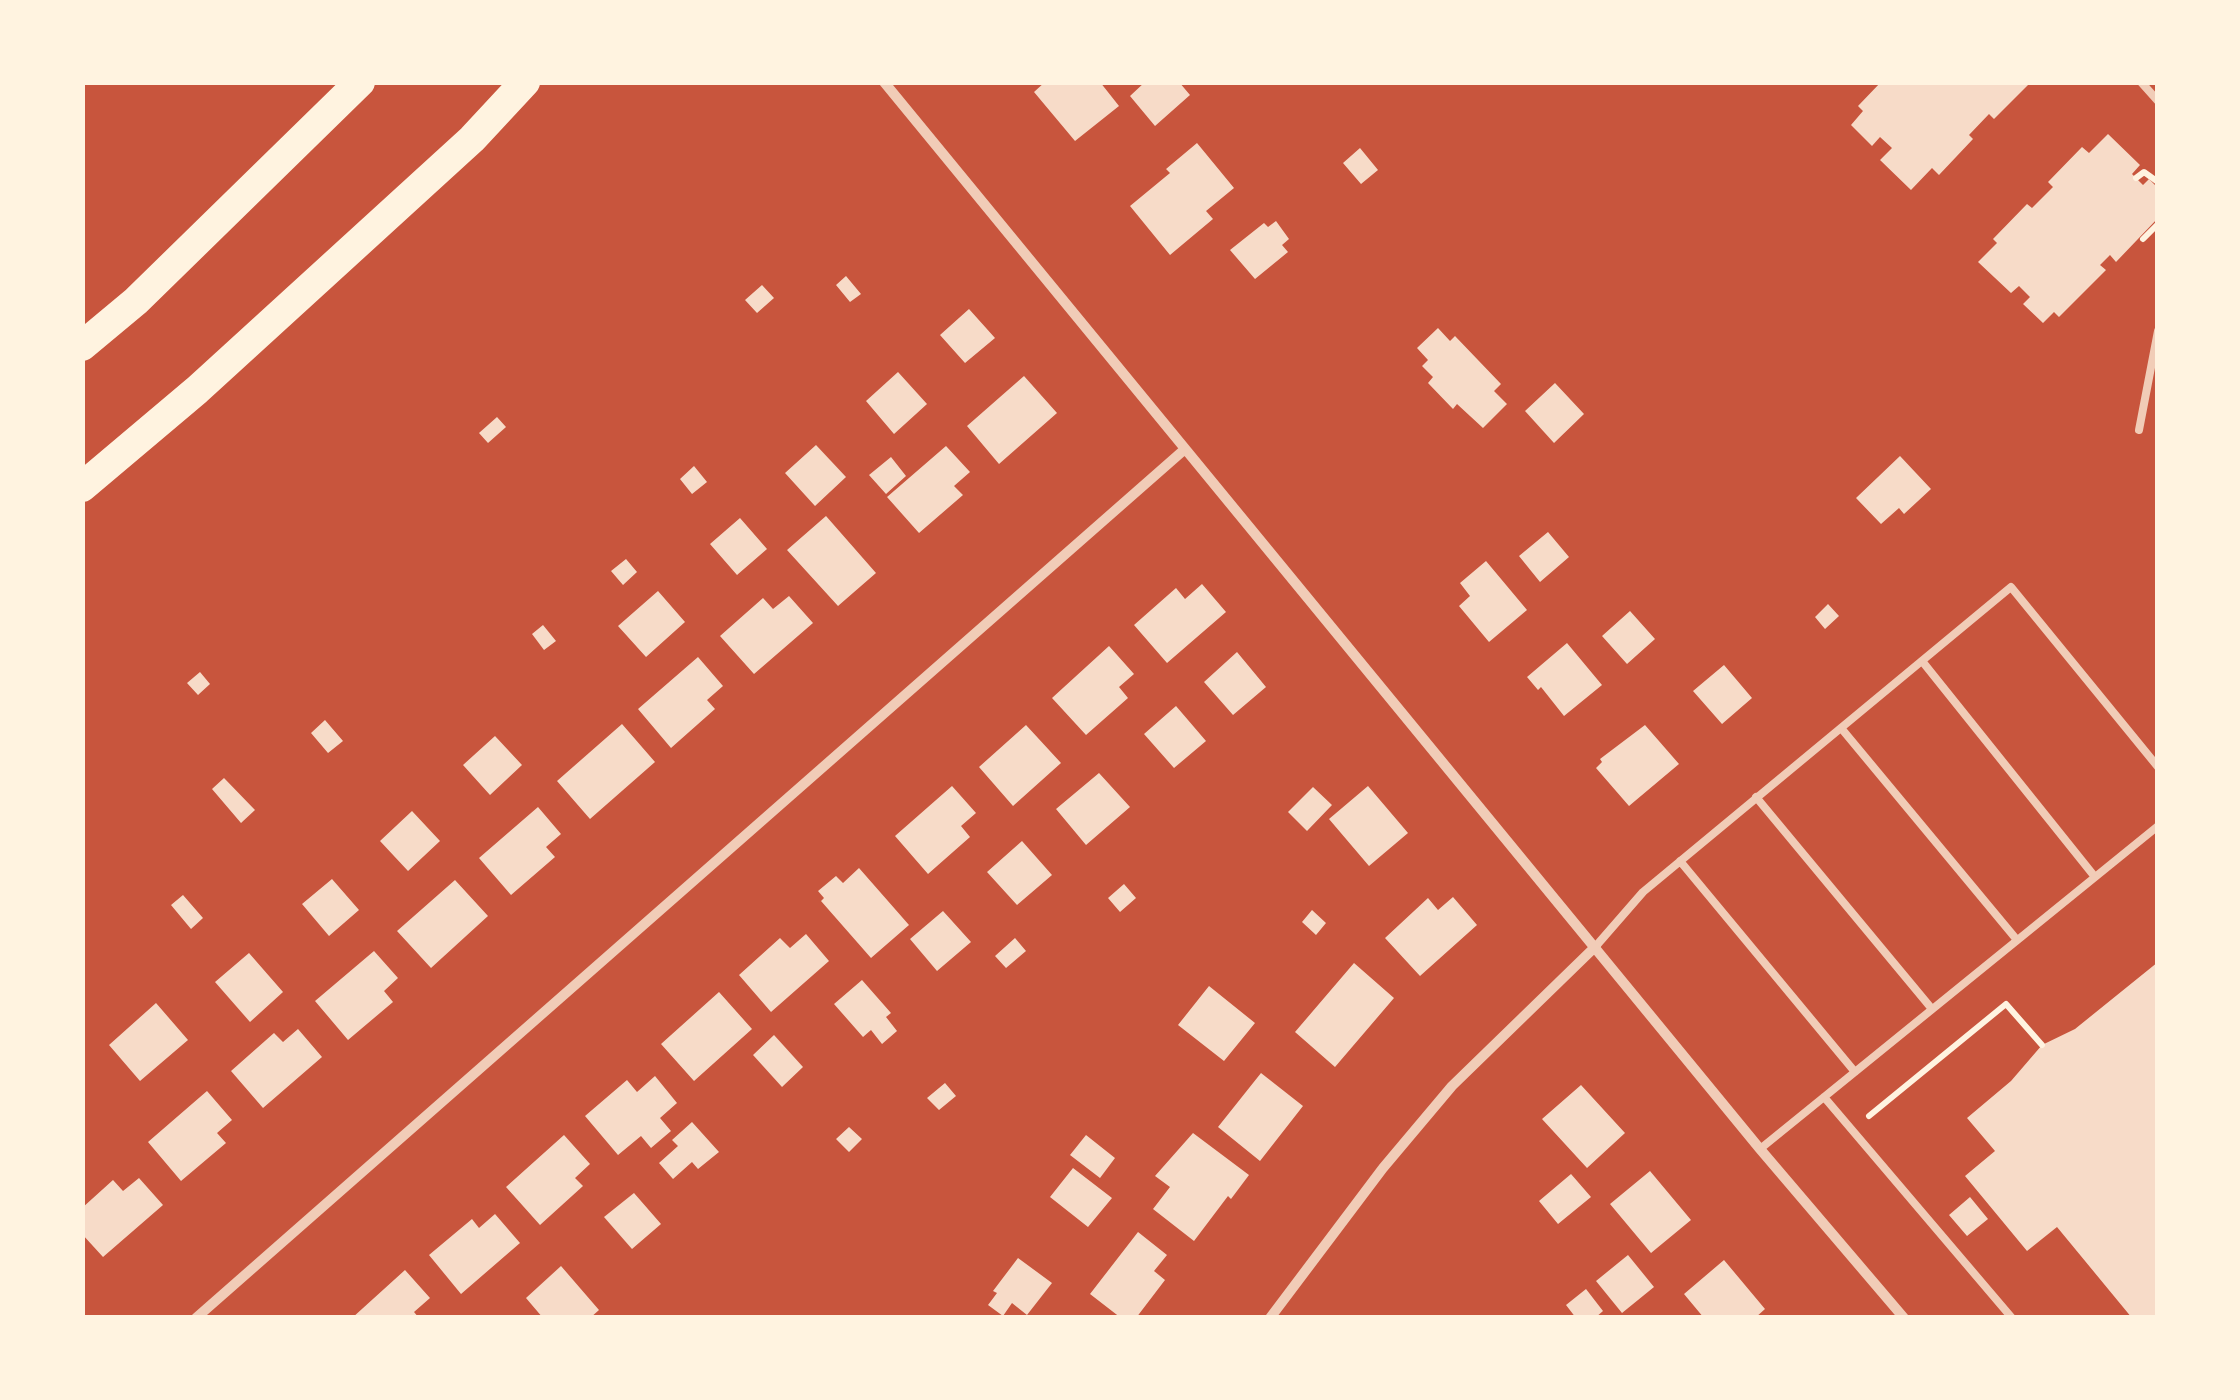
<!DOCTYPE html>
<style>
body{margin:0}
#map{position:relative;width:2240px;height:1400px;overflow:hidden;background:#c8553d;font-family:Jost,sans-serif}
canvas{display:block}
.frame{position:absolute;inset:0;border:85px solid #fff3e0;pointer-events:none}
</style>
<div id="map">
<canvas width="2240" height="1400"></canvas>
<div class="frame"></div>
</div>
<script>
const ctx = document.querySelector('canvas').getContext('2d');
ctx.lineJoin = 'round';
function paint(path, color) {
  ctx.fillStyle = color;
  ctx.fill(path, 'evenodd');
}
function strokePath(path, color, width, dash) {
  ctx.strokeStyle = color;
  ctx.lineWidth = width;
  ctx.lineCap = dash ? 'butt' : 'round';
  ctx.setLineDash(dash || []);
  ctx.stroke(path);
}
paint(new Path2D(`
 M1045 82H1100L1119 106 1075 141 1034 92Z
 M1145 82H1179L1190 95 1155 126 1130 96Z
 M1881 82H2031L1994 119 1989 114 1969 135 1973 139 1939 175 1932 168 1911 190 1880 160 1892 148 1880 137 1872 146 1851 125 1863 111 1858 106Z
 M2108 134 2140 165 2132 174 2143 185 2149 179 2158 188V218L2116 262 2110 255 2100 265 2106 270 2059 317 2054 312 2043 323 2023 304 2030 297 2019 286 2011 293 1978 262 1997 243 1993 239 2027 204 2032 208 2053 187 2048 182 2082 147 2089 153Z
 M1197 143 1234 188 1206 211 1213 219 1170 255 1130 206 1170 173 1166 169Z
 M1360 148 1378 170 1361 184 1343 163Z
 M1276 221 1289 239 1282 245 1288 252 1255 279 1230 250 1264 223 1268 227Z
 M846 276 861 294 850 302 836 285Z
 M762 285 774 298 757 313 745 300Z
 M969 309 995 338 965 363 940 335Z
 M1438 328 1450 341 1455 336 1501 384 1494 391 1507 404 1483 428 1457 404 1453 409 1428 383 1433 377 1422 366 1428 360 1417 348Z
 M898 372 927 404 894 434 866 401Z
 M1024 376 1057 413 999 464 967 426Z
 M1555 383 1584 414 1554 443 1525 411Z
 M497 417 506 427 488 443 479 433Z
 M816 445 846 477 815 506 785 473Z
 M946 446 970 472 954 486 963 495 919 533 887 497Z
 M1900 456 1931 489 1904 514 1899 508 1881 524 1856 498Z
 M891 457 906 476 886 494 869 475Z
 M694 466 707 482 692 494 680 479Z
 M826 516 876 573 838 606 787 550Z
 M740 518 767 549 737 575 710 544Z
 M1548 532 1569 557 1540 582 1519 556Z
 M626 559 637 572 623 585 611 571Z
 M1486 561 1527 610 1489 642 1459 606 1470 596 1460 583Z
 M1202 584 1226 612 1167 663 1134 625 1176 588 1185 599Z
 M658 591 685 622 646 657 618 626Z
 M789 596 813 623 754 674 720 636 763 598 773 609Z
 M1828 604 1839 616 1825 629 1815 617Z
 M1630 611 1655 639 1627 664 1602 636Z
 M543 625 556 641 544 650 532 634Z
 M1567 643 1602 685 1564 716 1541 687 1538 690 1527 677Z
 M1109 646 1134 674 1119 687 1128 698 1086 735 1052 698Z
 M1237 652 1266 687 1233 715 1204 682Z
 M698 657 723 686 707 700 715 709 671 748 638 709Z
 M1724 665 1752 698 1722 724 1693 691Z
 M200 672 210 684 198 695 187 683Z
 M1176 706 1206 741 1174 768 1144 734Z
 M325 720 343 741 328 753 311 733Z
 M622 724 655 762 590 819 557 781Z
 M1026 725 1061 763 1013 806 979 767Z
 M1645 725 1679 764 1629 806 1596 768 1602 762 1600 759Z
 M495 736 522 765 490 795 463 765Z
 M1099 773 1130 807 1086 845 1056 809Z
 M224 778 255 810 241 823 212 789Z
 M952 786 976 813 961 826 970 837 928 874 895 836Z
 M1368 786 1408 833 1369 866 1329 819Z
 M1313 787 1332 805 1307 831 1288 812Z
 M538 807 561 834 546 847 555 857 511 895 479 858Z
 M412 811 440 841 408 871 380 841Z
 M1022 841 1052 875 1017 905 987 872Z
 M859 868 909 925 871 958 821 901 824 898 818 891 836 876 843 883Z
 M332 879 359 910 329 936 302 904Z
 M455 880 488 916 431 968 397 931Z
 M1124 884 1136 898 1120 912 1108 898Z
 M183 895 203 918 191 929 171 905Z
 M1453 897 1477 925 1420 976 1385 938 1428 898 1438 910Z
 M1312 910 1326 923 1316 935 1302 922Z
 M943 911 971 942 937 971 910 939Z
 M806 934 829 961 771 1012 739 975 780 938 790 948Z
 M1015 938 1026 951 1006 968 995 956Z
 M374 951 398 978 384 991 393 1002 348 1040 315 1001Z
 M249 953 283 992 250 1022 215 982Z
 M2158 962V1318H2132L2057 1227 2027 1251 1965 1176 1995 1151 1967 1118 2011 1081 2042 1045 2075 1029Z
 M1354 963 1394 998 1335 1067 1295 1032Z
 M862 980 891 1013 886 1017 897 1031 882 1044 871 1030 863 1037 834 1004Z
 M1209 986 1255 1023 1224 1061 1178 1025Z
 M719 992 752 1029 694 1081 661 1044Z
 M156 1003 188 1040 140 1081 109 1045Z
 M298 1029 322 1057 263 1108 231 1071 274 1033 283 1042Z
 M774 1035 803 1067 782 1087 753 1055Z
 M1261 1073 1303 1106 1260 1161 1218 1127Z
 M655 1076 677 1103 660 1118 671 1131 651 1148 641 1136 618 1155 585 1116 627 1080 637 1092Z
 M945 1083 956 1096 939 1110 927 1098Z
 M1581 1085 1625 1133 1587 1168 1542 1119Z
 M207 1091 232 1120 217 1133 226 1143 181 1181 148 1142Z
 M692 1122 719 1152 698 1169 692 1162 673 1179 659 1163 678 1146 672 1140Z
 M849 1127 862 1139 849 1152 836 1139Z
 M1193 1133 1249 1175 1231 1199 1228 1196 1194 1241 1153 1209 1170 1187 1155 1176Z
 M564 1135 590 1164 575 1178 583 1186 540 1225 506 1187Z
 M1086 1135 1115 1158 1100 1178 1070 1155Z
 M1073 1168 1112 1198 1088 1227 1050 1197Z
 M1650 1171 1691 1220 1651 1253 1610 1204Z
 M1571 1174 1591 1197 1558 1224 1539 1201Z
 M139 1178 163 1205 103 1257 82 1234V1208L113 1180 123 1191Z
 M634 1193 661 1224 632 1249 604 1217Z
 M1970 1197 1988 1219 1967 1236 1949 1215Z
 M495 1214 520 1243 461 1294 429 1255 472 1219 479 1228Z
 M1138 1232 1167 1255 1154 1271 1165 1280 1136 1318H1121L1090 1294Z
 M1628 1255 1654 1287 1622 1313 1596 1281Z
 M1018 1258 1052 1283 1027 1315 1012 1303 1003 1316 988 1305 997 1293 993 1291Z
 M1724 1260 1765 1309 1755 1318H1704L1684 1294Z
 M561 1266 599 1310 590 1318H543L526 1298Z
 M405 1270 430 1298 414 1312 419 1318H352Z
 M1586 1289 1603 1311 1595 1318H1576L1566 1305Z`), '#f7dbc8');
strokePath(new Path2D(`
 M2136 178 2144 172 2158 182
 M2143 239 2158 224
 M1869 1116 2006 1004 2042 1045`), '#fff3e0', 6);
strokePath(new Path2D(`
 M2141 82 2158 101
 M2139 430 2158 331
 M1922 661 2095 877
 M1841 728 2017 940
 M1756 797 1932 1009
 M1680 861 1855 1072
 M1596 946 1643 892 2011 587 2158 767
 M1824 1097 2012 1318
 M1760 1149 2158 826`), '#f1ccb7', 8);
strokePath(new Path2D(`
 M884 82 1760 1149 1904 1318
 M196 1318 1185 449
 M1270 1318 1383 1168 1452 1086 1596 946`), '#f1ccb7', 10);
strokePath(new Path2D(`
 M82 346 136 301 360 82
 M82 487 197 390 472 139 525 82`), '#fff3e0', 30);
</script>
